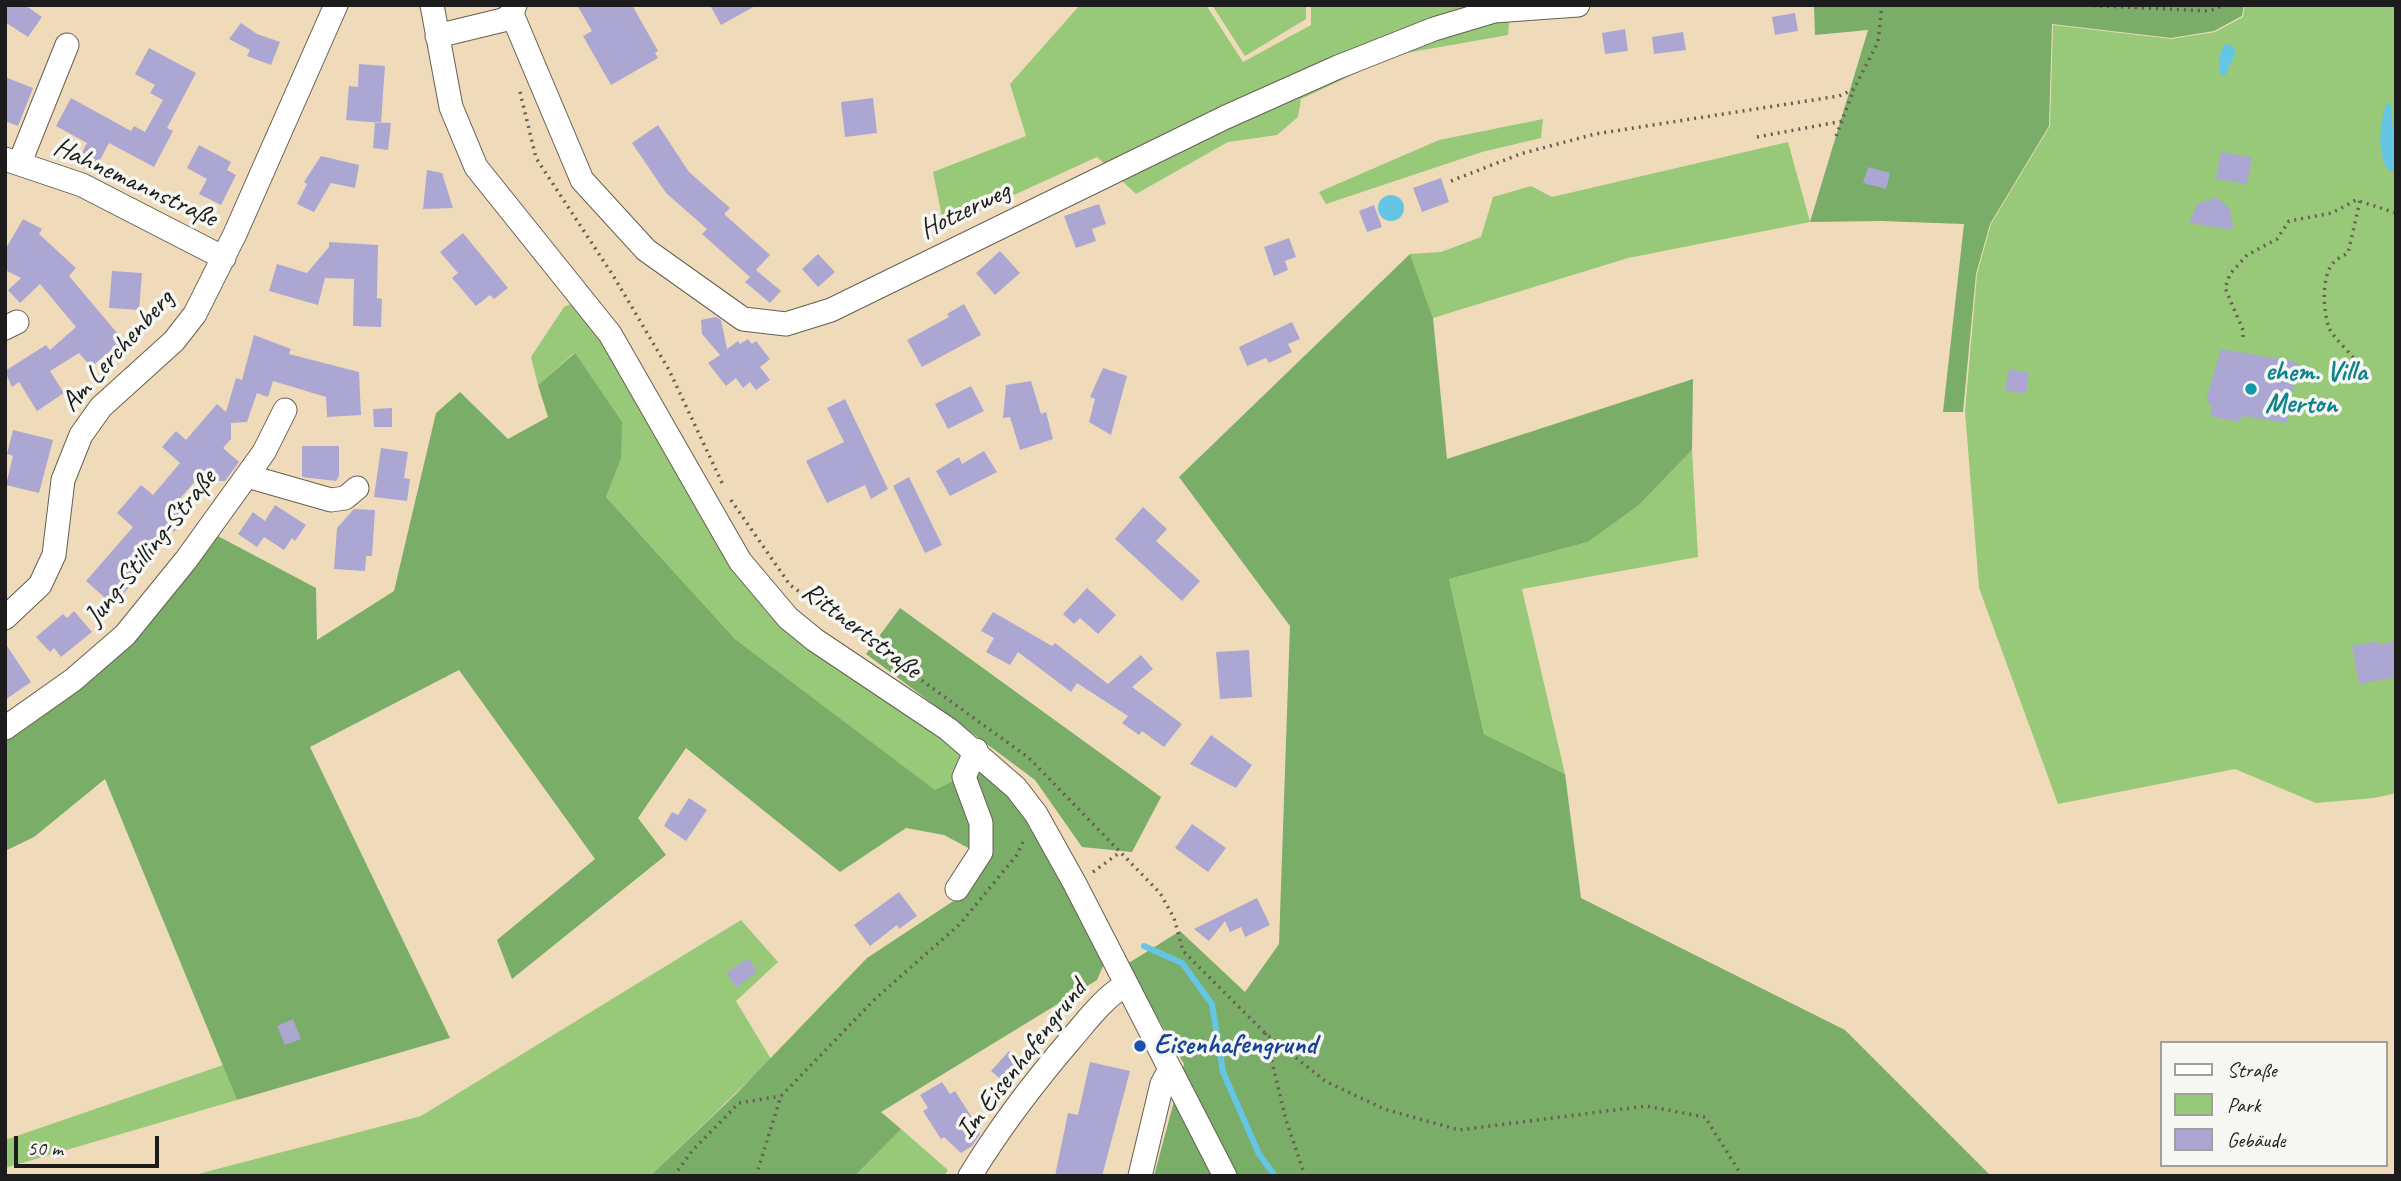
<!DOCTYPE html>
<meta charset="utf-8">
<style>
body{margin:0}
#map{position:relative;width:2401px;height:1181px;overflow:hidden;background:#efdbba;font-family:Caveat,sans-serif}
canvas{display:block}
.frame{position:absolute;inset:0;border:7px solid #1c1c1c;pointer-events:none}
.legend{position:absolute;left:2160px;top:1041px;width:228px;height:126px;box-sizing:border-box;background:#f6f6f2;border:2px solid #9f9f9c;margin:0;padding:9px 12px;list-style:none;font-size:21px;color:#1c1c1c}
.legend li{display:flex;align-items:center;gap:14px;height:35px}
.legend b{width:35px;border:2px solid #9f9f9c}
.scale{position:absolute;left:14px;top:1136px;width:145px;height:32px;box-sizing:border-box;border:4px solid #1c1c1c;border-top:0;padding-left:9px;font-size:21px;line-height:24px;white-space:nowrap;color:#1c1c1c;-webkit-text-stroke:5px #f6f6f2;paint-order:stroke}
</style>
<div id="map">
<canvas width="2401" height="1181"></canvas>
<div class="frame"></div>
<ul class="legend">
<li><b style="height:9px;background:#fff"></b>Straße</li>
<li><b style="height:19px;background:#98c978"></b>Park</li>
<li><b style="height:19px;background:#aca6d2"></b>Gebäude</li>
</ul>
<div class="scale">50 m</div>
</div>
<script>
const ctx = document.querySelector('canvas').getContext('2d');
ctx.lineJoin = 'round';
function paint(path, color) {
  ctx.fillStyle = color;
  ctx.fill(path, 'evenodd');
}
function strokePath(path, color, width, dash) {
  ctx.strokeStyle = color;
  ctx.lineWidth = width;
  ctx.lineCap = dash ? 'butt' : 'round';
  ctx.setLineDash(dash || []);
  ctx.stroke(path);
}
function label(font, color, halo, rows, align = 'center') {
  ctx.font = font + ' Caveat,sans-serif';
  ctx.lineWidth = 7;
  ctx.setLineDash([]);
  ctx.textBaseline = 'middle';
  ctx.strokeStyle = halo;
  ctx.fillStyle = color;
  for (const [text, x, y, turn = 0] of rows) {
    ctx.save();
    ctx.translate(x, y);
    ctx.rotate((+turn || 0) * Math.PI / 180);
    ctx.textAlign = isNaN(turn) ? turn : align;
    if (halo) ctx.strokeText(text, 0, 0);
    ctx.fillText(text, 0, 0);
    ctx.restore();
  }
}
paint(new Path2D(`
 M1080 5H1206L1243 62 1311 25V5H1511L1508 35 1395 55 1301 99 1298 117 1277 135 1228 142 1136 194 1097 157 944 227 933 172 1026 136 1010 84Z
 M1212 5H1306V19L1245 56Z
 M2245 5H2396V793L2374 798 2316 803 2235 769 2058 804 1979 588 1965 411 1977 274 1991 224 2050 126 2053 25 2171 39 2215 32 2243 17Z
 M1543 119 1541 138 1482 152 1326 204 1319 192 1439 140Z
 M1788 142 1810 222 1628 258 1433 318 1410 254 1441 252 1481 237 1493 197 1531 186 1552 197Z
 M573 303 616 362 682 484 737 573 980 768 936 791 735 639 606 497 621 459 574 353 538 385 531 357 564 307Z
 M1692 450 1698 557 1522 589 1565 774 1484 734 1449 579 1588 542 1639 505Z
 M741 920 778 962 736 1001 771 1059 650 1176H190L421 1116Z
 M223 1065 237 1100 5 1168V1140Z
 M901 1129 948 1170 944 1176H855Z`), '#98c978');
paint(new Path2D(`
 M1814 5H2244L2242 16 2214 31 2171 38 2052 24 2049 126 1990 224 1976 274 1963 412H1943L1964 224 1881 221 1810 222 1868 30 1815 35Z
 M1410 254 1433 318 1447 459 1693 379 1692 450 1639 505 1588 542 1449 579 1484 734 1565 774 1581 898 1845 1030 1991 1176H1154L1184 1064 1127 964 1180 931 1245 992 1279 944 1290 626 1179 477Z
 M575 353 622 422 621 459 606 497 735 639 935 790 980 768 1023 810 1106 959 1097 980 881 1112 901 1129 855 1176H650L737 1093 867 958 958 898 987 858 944 835 906 828 840 872 686 748 638 818 666 855 512 979 497 940 595 859 459 670 310 747 450 1038 237 1100 105 779 34 837 5 851V732L67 692 214 534 316 588 317 640 394 591 436 413 460 392 508 439 548 417 538 385Z
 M900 608 1161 797 1132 852 1082 847 1035 780 866 654Z`), '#7aad68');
paint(new Path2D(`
 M2230 44 2236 52 2225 76 2220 74 2219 57 2224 45Z
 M2387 103 2391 105 2396 172 2388 170C2377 152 2379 123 2387 103Z
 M1378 208a13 13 0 1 1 26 0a13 13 0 1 1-26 0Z`), '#65c5e4');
strokePath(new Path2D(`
 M1144 946 1182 963 1212 1004 1223 1072 1259 1154 1275 1176`), '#65c5e4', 6);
paint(new Path2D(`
 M5 5H25L42 17 28 37 5 22Z
 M577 5H632L658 51 655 53 658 58 611 85 583 36 592 31Z
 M710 5H757L721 25Z
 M1795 13 1798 31 1775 35 1772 17Z
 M241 23 257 34 280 42 271 65 247 56 250 50 229 39Z
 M1625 29 1628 51 1605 54 1602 33Z
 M1683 32 1686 50 1654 54 1652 37Z
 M149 48 196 73 167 128 173 131 154 167 109 143 93 173 76 164 87 143 56 126 71 98 131 131 134 126 145 132 163 100 150 93 155 85 135 74Z
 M359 64 385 66 381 123 346 120 349 86 358 87Z
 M5 77 33 88 18 126 5 121Z
 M873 98 877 133 845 137 841 102Z
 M375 122 391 123 388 150 373 148Z
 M658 125 689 172 730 208 724 214 770 255 756 270 781 291 770 303 745 282 750 277 702 234 707 229 666 193 632 143Z
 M199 145 231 162 227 170 236 175 221 205 199 194 207 179 187 168Z
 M2221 152 2252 157 2247 184 2216 179Z
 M321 156 359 165 355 188 331 183 314 212 297 204 307 184 304 182Z
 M1868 167 1890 173 1886 189 1863 183Z
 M427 170 442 173 453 208 423 209Z
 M1441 178 1449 202 1422 212 1413 188Z
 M2216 197 2230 209 2233 230 2189 223 2197 204Z
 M1099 204 1106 224 1092 229 1096 241 1076 248 1064 216Z
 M1374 205 1382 227 1367 232 1359 211Z
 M23 219 42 229 39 234 76 268 69 276 123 340 91 367 79 353 50 371 64 393 37 411 19 382 12 387 5 371 46 345 50 350 76 327 40 284 20 303 8 290 21 278 5 270V250Z
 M463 233 508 288 494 299 490 295 476 306 452 278 458 273 440 252Z
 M1289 238 1296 257 1285 261 1288 270 1274 276 1264 247Z
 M329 242 378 245 377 298 382 299 381 327 353 326 354 279 325 278 318 305 269 291 277 264 307 273 329 247Z
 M1000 251 1020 273 995 295 976 273Z
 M818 254 835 272 818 287 802 269Z
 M112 271 142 273 139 310 109 308Z
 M964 304 981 335 922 367 907 340 949 317 947 314Z
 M716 317 721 320 727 349 738 341 740 344 748 339 752 344 756 341 770 359 760 367 770 380 756 390 750 382 743 388 736 378 726 386 708 363 720 355 702 334 701 320Z
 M1292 322 1300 339 1288 344 1292 352 1269 363 1266 358 1247 366 1239 347Z
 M254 335 291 349 289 354 359 372 361 415 327 417 326 397 273 381 268 397 257 393 247 422 231 423V439L223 448 239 462 225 481H217L204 471 177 502 190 513 174 532 166 525 142 553 152 562 113 605 86 581 133 527 117 513 141 485 153 495 180 463 162 447 176 431 186 440 217 404 226 412 236 378 242 380Z
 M2221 349 2298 362 2287 423 2243 416 2238 422 2210 416 2212 406 2206 400Z
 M1103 368 1127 376 1111 435 1089 422 1095 399 1090 397Z
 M2009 369 2029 373 2026 394 2005 390Z
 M1031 381 1041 414 1046 412 1053 439 1020 450 1010 417 1003 418 1006 385Z
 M971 386 984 411 948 429 935 404Z
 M845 399 888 489 871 499 865 485 827 503 806 461 844 442 827 408Z
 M392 408V427H374L373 409Z
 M13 430 53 440 39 493 6 485 13 456 7 454Z
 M302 446H339V476L336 481 302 477Z
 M381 448 408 452 404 478 410 479 407 501 374 497Z
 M984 451 997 472 950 496 936 471 959 457 962 464Z
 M909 477 942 545 925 553 893 486Z
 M275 505 306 525 295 541 292 538 284 550 264 537 257 547 238 534 253 512 265 521Z
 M1143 507 1167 529 1156 541 1200 581 1182 601 1115 539Z
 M354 509 375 510 372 556H366L365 571 334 569 337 528Z
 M1087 588 1116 615 1098 634 1080 618 1074 624 1063 614Z
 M74 611 92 632 61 657 54 648 50 652 36 637 63 614 67 618Z
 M993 612 1052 646 1055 643 1108 684 1141 655 1153 669 1132 687 1182 724 1164 747 1142 731 1139 735 1122 723 1128 716 1077 683 1071 692 1018 652 1010 665 986 652 994 638 981 631Z
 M2377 641 2378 645 2396 641V677L2359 684 2352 646Z
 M5 643 31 682 5 700Z
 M1249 650 1252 697 1220 699 1216 652Z
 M1211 735 1252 765 1236 788 1190 764Z
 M689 798 707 810 686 841 664 826 672 812 678 815Z
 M1192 824 1226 848 1208 872 1175 848Z
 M899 892 917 916 899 929 897 925 870 946 854 925Z
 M1257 898 1270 925 1245 937 1241 927 1230 932 1225 921 1209 941 1194 929Z
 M748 958 757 972 736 987 726 973Z
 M293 1019 301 1039 285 1045 277 1026Z
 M1009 1051 1027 1067 1010 1087 991 1071Z
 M1090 1062 1130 1071 1102 1176H1055L1068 1113 1078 1115Z
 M942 1082 950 1094 955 1091 973 1119 968 1122 980 1134 972 1146 961 1153 944 1137 941 1139 923 1111 928 1108 920 1095Z`), '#aca6d2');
const minor = new Path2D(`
 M432 5 451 107 476 167 610 334 740 561 788 618 815 640 948 729 1016 788 1036 814 1075 884 1225 1176
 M512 14 582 180 646 250 743 319 786 324 831 310 1226 117 1338 67 1434 29 1494 11 1578 5
 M437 36 503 20 512 14 515 5
 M5 159 82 185 224 258
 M20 162 67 45
 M5 328 17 322
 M247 476 331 500 345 498 357 488
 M5 618 40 585 54 555 63 480 81 435 101 407 174 341 195 314 235 234 336 5
 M5 728 73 680 125 635 186 560 264 452 285 410
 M957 889 981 852V823L964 777 976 750
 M970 1176C1000 1127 1035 1081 1072 1038 1089 1018 1103 999 1125 985
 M1140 1176 1162 1084 1169 1071`);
strokePath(minor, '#665f53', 25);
strokePath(new Path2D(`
 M2079 5 2210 11 2224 5
 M520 92 536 158 614 277 669 370 724 487
 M1836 136 1854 89
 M1757 137 1843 121
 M1451 181 1520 154 1595 134 1839 96 1854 89 1878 42 1882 5
 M2360 201 2348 253C2343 256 2337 259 2334 262 2321 275 2323 312 2329 328 2334 339 2353 355 2361 367
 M2243 337V330L2225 288 2230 274 2247 255 2277 239 2289 221 2332 213 2356 200 2396 213
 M731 500 790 585 1029 758 1160 893 1174 918 1183 951 1265 1033 1325 1081 1384 1109 1459 1130 1646 1106 1705 1117 1742 1176
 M1093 872 1119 853
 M1265 1033 1286 1120 1305 1176
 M674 1176 692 1151 739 1103 781 1096
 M756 1176 781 1096 876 998 960 924 1016 856 1025 838`), '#665f53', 3.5, [2, 5]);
strokePath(minor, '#fff', 23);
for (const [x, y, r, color] of [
 [2251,389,7,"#0f9aa8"],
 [1140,1046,7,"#1a4fb4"]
]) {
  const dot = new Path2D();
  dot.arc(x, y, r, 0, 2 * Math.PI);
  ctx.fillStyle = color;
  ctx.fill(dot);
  strokePath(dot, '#f6f6f2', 2.5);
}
label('28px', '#1c1c1c', '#f6f6f2', [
 ["Hahnemannstraße",135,183,25],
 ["Hotzerweg",965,211,-26],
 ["Am Lerchenberg",118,351,-48],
 ["Jung-Stilling-Straße",151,548,-51],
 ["Rittnertstraße",861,631,37],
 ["Im Eisenhafengrund",1022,1060,-52]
]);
label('bold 28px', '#0d838f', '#f6f6f2', [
 ["ehem. Villa",2265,373],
 ["Merton",2265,405]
], 'left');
label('bold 28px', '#164399', '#f6f6f2', [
 ["Eisenhafengrund",1154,1046]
], 'left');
</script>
